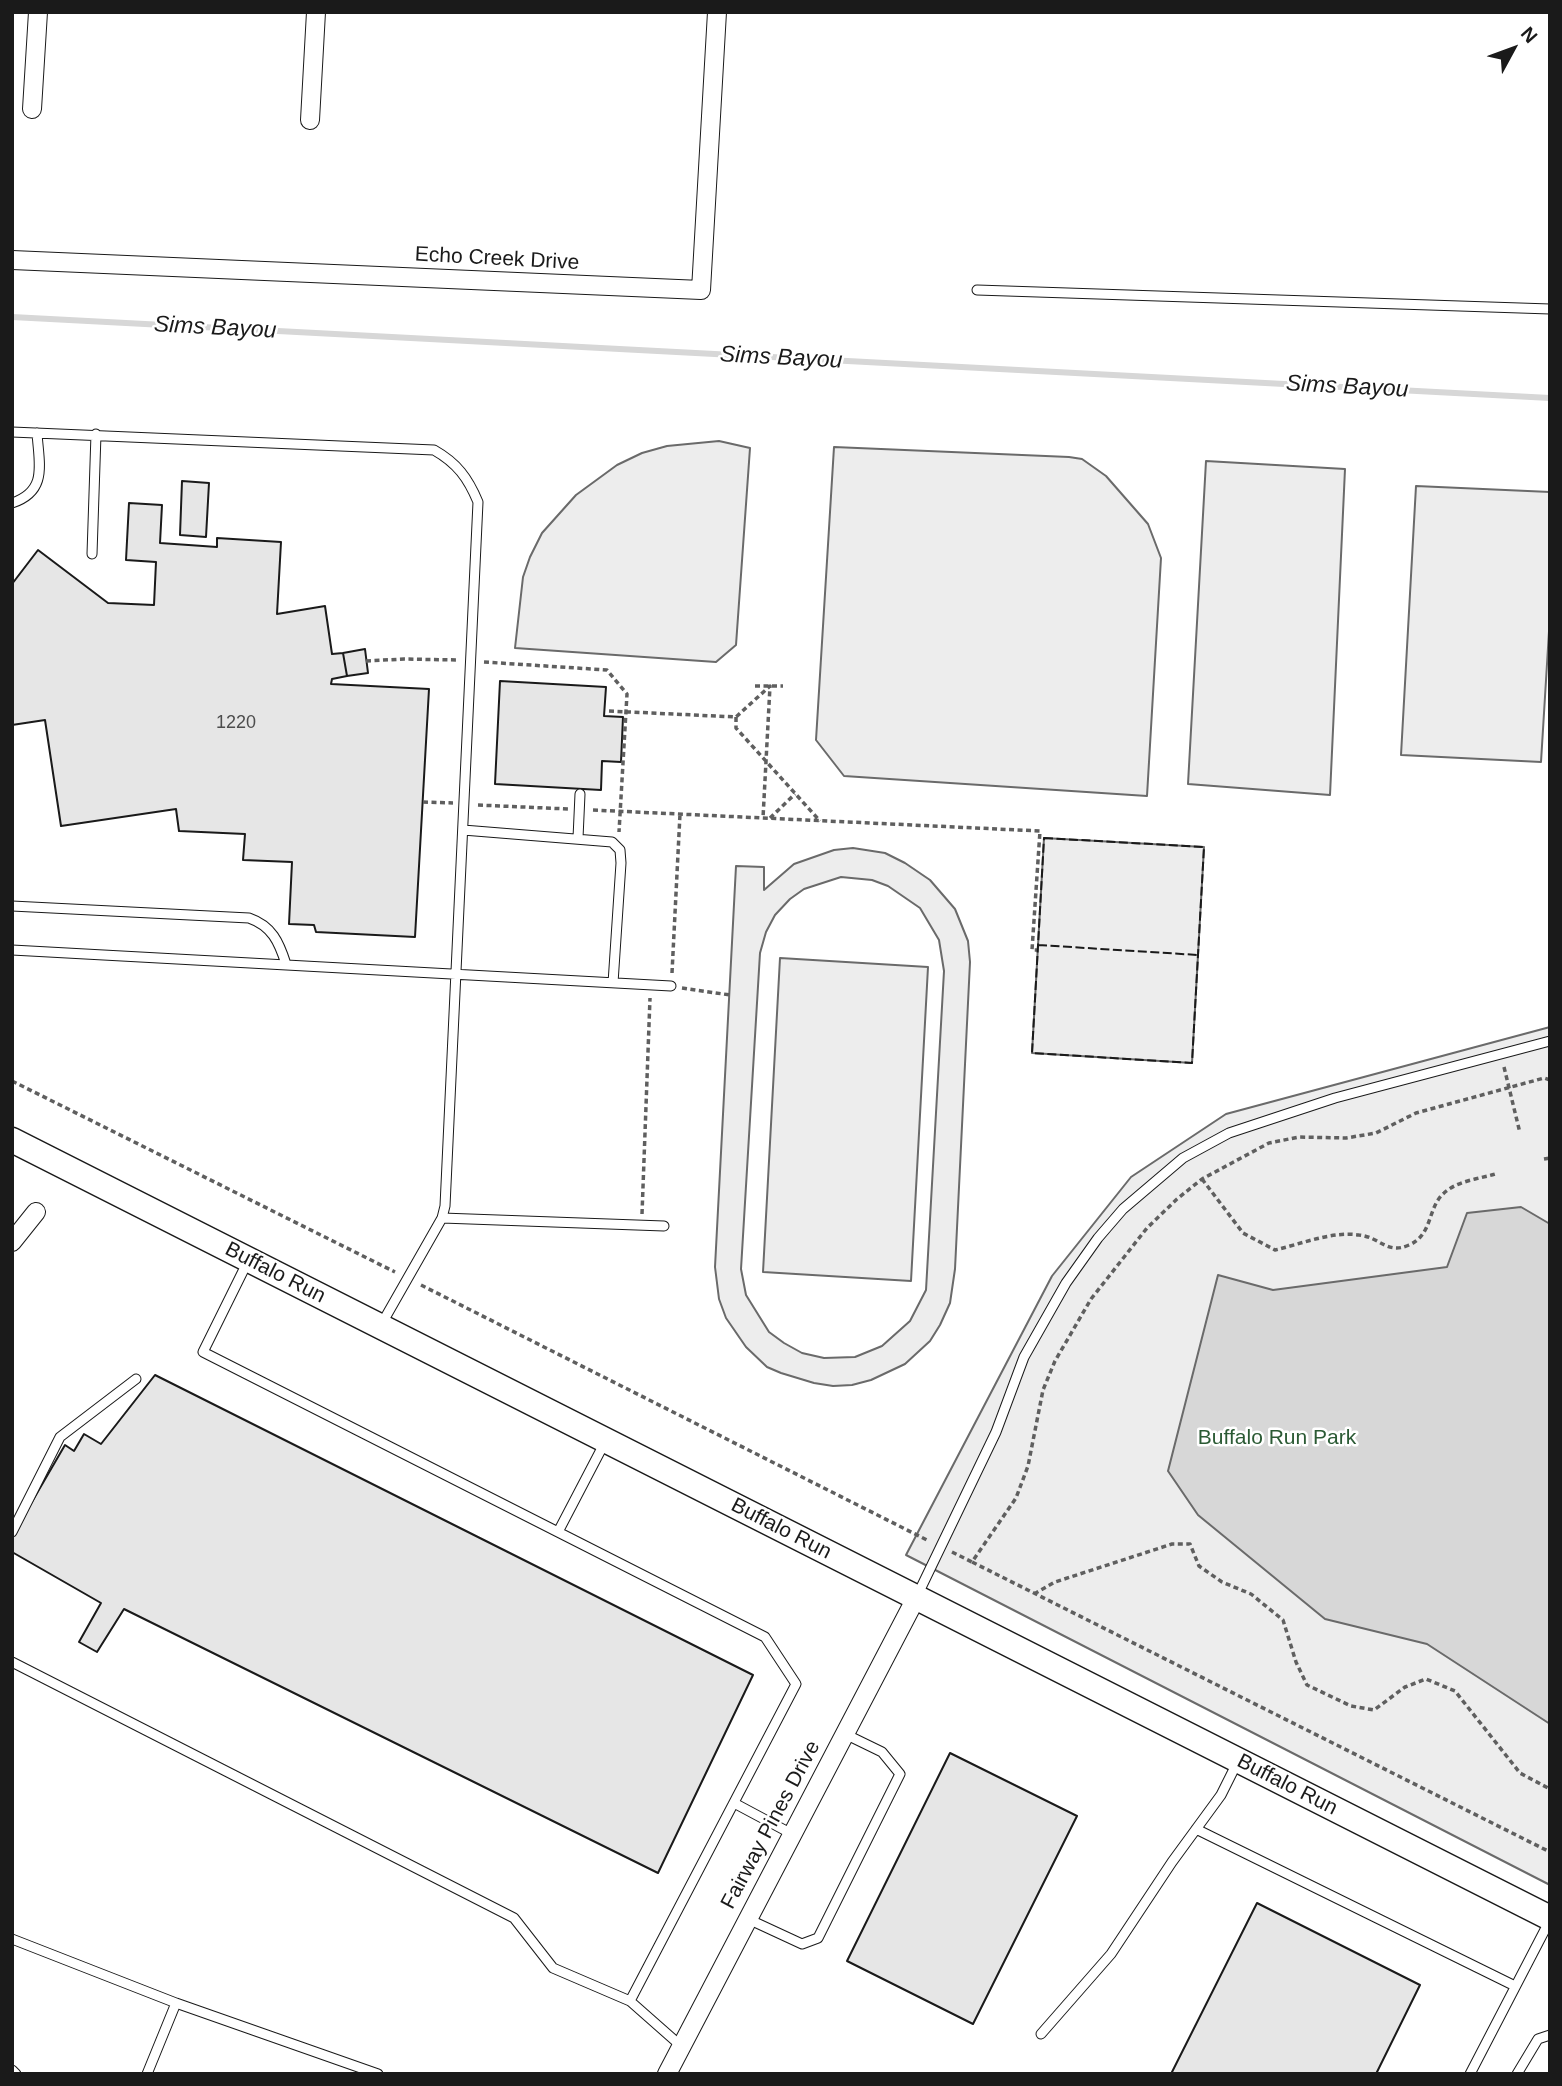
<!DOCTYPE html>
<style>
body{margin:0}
#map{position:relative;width:1562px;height:2086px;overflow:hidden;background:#fff;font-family:Arial,sans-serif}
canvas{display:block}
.frame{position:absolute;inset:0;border:14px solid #1a1a1a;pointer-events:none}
.north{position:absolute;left:1478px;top:14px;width:70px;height:70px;-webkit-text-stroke:5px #fff;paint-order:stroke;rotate:49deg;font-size:19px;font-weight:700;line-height:28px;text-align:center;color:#1a1a1a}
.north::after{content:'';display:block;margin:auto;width:24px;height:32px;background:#1a1a1a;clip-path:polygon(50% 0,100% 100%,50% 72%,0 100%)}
</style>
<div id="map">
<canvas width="1562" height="2086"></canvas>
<div class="frame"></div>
<div class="north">N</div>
</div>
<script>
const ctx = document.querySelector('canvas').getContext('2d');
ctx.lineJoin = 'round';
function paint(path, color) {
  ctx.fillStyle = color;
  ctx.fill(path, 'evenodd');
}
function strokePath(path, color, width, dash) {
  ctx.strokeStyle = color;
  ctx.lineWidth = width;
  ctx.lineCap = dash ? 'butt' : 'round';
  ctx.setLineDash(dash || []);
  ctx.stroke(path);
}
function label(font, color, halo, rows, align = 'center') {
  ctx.font = font + ' Arial,sans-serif';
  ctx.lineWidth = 5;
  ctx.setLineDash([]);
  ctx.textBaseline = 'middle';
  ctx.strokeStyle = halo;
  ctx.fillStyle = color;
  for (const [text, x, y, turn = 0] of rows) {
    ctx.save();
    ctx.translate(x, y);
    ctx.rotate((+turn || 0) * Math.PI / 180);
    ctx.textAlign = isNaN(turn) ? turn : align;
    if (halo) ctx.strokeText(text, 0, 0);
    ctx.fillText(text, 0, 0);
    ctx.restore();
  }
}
const built = new Path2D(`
 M719 441 750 448 736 645 716 662 515 648 523 577 530 557 542 533 576 495 617 465 642 453 667 446Z
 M834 447 1069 457 1082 459 1106 476 1148 524 1161 558 1147 796 844 776 816 740Z
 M1206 461 1345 469 1330 795 1188 784Z
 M1416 486 1550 492V615L1541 762 1401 755Z
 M1044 838 1204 847 1192 1063 1032 1053Z
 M853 848 885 853 905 863 930 880 955 909 968 941 970 962 955 1269 950 1303 940 1325 930 1341 905 1364 871 1380 852 1385 833 1386 814 1383 781 1373 767 1367 746 1347 726 1318 719 1299 715 1267 736 866 764 867V890L794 864 834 850ZM841 877 872 880 888 886 920 908 939 940 944 971 926 1290 910 1321 882 1346 855 1357 824 1358 802 1353 784 1343 769 1332 746 1295 741 1269 760 953 766 932 775 915 790 899 804 889Z
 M780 958 928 967 911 1281 763 1272Z
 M1550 1027V1885L906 1555 1052 1276 1131 1177 1226 1114Z`);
paint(built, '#ededed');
strokePath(built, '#6a6a6a', 2);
const water = new Path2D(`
 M1521 1207 1550 1224V1724L1427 1644 1325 1619 1198 1515 1168 1471 1218 1275 1273 1290 1447 1267 1467 1213Z`);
paint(water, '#d7d7d7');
strokePath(water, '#6a6a6a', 2);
strokePath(new Path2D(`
 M12 317 1550 398`), '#d7d7d7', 6);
const building = new Path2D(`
 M182 481 209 483 206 537 180 535Z
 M129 503 162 505 160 543 217 547V538L281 542 277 614 325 606 332 654 343 653 347 676 332 679 331 684 429 689 415 937 316 932 314 925 289 924 292 862 243 860 245 834 179 831 176 809 61 826 45 720 12 725V584L38 550 108 603 154 605 156 562 126 560Z
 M365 649 368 673 347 676 343 653Z
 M500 681 606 687 604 716 623 717 621 762 602 761 601 790 495 784Z
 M155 1375 753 1675 658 1873 124 1609 97 1652 79 1642 101 1603 12 1552V1536L65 1445 74 1451 84 1434 101 1444Z
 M950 1753 1077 1816 973 2024 847 1961Z
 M1257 1903 1420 1985 1376 2074H1171Z`);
paint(building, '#e6e6e6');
strokePath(building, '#1a1a1a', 2);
const lane = new Path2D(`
 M977 290 1550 309
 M12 432 434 450C457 463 468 478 478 502L445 1206 442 1218 381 1325
 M12 503C48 491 39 464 37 433
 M92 554 96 434
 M463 830 612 842 620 850 621 863 613 983
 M578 838 580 794
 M12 906 249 918C272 926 279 942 286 964
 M12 950 671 986
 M442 1218 664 1226
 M12 1532 60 1437 136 1379
 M558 1532 605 1442
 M917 1596 996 1432 1024 1357 1066 1283 1098 1238 1123 1209 1183 1158 1229 1133 1335 1098 1550 1041
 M12 1662 514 1918 553 1968 630 2001 796 1684 765 1637 203 1352 248 1261
 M734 1803 792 1834
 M1196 1829 1515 1986
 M748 1919 802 1944 818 1938 900 1774 882 1752 845 1734
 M12 1939 176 2003 378 2074
 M630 2001 681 2046
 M1041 2034 1111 1954 1172 1862 1221 1795 1238 1761
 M12 2070 16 2074
 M147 2074 176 2003
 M1470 2074 1550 1920
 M1517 2074 1538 2039 1550 2035`);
const street = new Path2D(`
 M32 109 38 12
 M310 120 316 12
 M12 260 701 290 717 12
 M12 1242 36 1212
 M667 2074 916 1598`);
const secondary = new Path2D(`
 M12 1140 1550 1918`);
strokePath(lane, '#1a1a1a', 11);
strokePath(street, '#1a1a1a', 20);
strokePath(secondary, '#1a1a1a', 27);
strokePath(new Path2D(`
 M366 661 404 659 459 660
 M484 662 607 670 627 694 619 832
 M755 686H783
 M609 711 736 717 770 686 763 818
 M736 717V728L820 821
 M423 802 453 803
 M478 805 568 809
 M593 810 1040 831 1032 950H1038
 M770 818 795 794
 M672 973 680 814
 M682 988 730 995
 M1504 1067 1520 1133
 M1550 1080 1544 1078 1416 1113 1376 1133 1346 1138 1299 1137 1269 1143 1202 1179 1177 1199 1147 1228 1091 1299 1055 1361 1043 1390 1028 1466 1016 1498 972 1562 1550 1852
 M12 1081 395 1272
 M1544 1159 1550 1158
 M1202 1179 1243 1233 1275 1250C1301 1244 1332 1231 1359 1235 1380 1237 1387 1255 1409 1245 1433 1235 1427 1208 1444 1193 1457 1181 1478 1179 1495 1174
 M642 1214 650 998
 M421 1285 929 1541
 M952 1552 972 1562
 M1034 1594 1055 1582 1172 1544H1190L1199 1566 1222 1582 1251 1594 1283 1620 1296 1662 1307 1685 1351 1706 1374 1710 1405 1687 1426 1679 1455 1691 1520 1773 1550 1789`), '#5f5f5f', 3.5, [5, 3.5]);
strokePath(lane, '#fff', 9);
strokePath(street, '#fff', 18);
strokePath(secondary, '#fff', 24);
strokePath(new Path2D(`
 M1044 838 1204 847 1192 1063 1032 1053Z
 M1038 945 1198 955`), '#1a1a1a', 2, [9, 3.5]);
label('18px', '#4d4d4d', null, [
 ["1220",236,723]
]);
label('21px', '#1a1a1a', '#fff', [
 ["Echo Creek Drive",497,259,3],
 ["Buffalo Run",275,1273,27],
 ["Buffalo Run",781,1529,27],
 ["Buffalo Run",1287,1785,27],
 ["Fairway Pines Drive",771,1825,-62]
]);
label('21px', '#2b5a34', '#fff', [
 ["Buffalo Run Park",1277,1438]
]);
label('italic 23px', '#1a1a1a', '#fff', [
 ["Sims Bayou",215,328,3],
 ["Sims Bayou",781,358,3],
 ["Sims Bayou",1347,387,3]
]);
</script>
